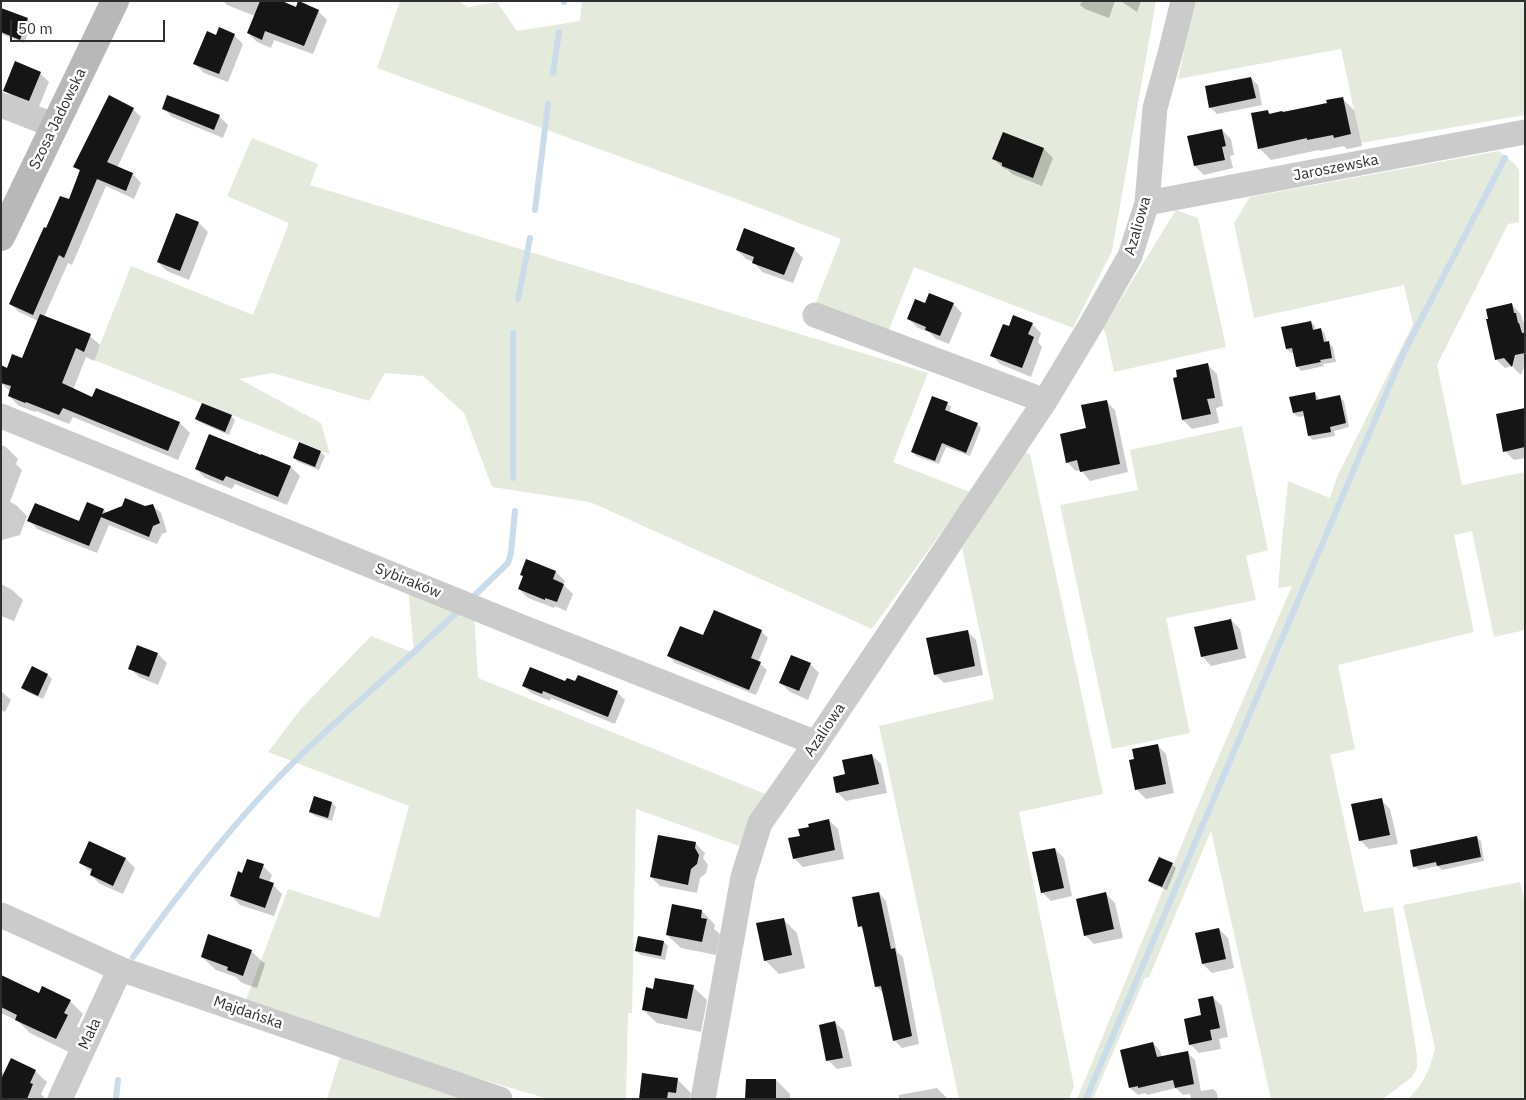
<!DOCTYPE html>
<meta charset="utf-8">
<style>
body{margin:0}
#map{position:relative;width:1526px;height:1100px;overflow:hidden;background:#fff;font-family:"IBM Plex Sans",sans-serif}
canvas{display:block}
.frame{position:absolute;inset:0;border:2px solid #2e2e2e;pointer-events:none}
.scale{position:absolute;left:10px;top:20px;width:155px;height:22px;box-sizing:border-box;border:2px solid #2e2e2e;border-top:0;padding-left:6px;font-size:15px;line-height:18px;white-space:nowrap;color:#2e2e2e;-webkit-text-stroke:4px #fff;paint-order:stroke}
</style>
<div id="map">
<canvas width="1526" height="1100"></canvas>
<div class="frame"></div>
<div class="scale">50 m</div>
</div>
<script>
const ctx = document.querySelector('canvas').getContext('2d');
ctx.lineJoin = 'round';
function paint(path, color) {
  ctx.fillStyle = color;
  ctx.fill(path, 'evenodd');
}
function strokePath(path, color, width, dash) {
  ctx.strokeStyle = color;
  ctx.lineWidth = width;
  ctx.lineCap = dash ? 'butt' : 'round';
  ctx.setLineDash(dash || []);
  ctx.stroke(path);
}
function label(font, color, halo, rows, align = 'center') {
  ctx.font = font + ' "IBM Plex Sans",sans-serif';
  ctx.lineWidth = 5;
  ctx.setLineDash([]);
  ctx.textBaseline = 'middle';
  ctx.strokeStyle = halo;
  ctx.fillStyle = color;
  for (const [text, x, y, turn = 0] of rows) {
    ctx.save();
    ctx.translate(x, y);
    ctx.rotate((+turn || 0) * Math.PI / 180);
    ctx.textAlign = isNaN(turn) ? turn : align;
    if (halo) ctx.strokeText(text, 0, 0);
    ctx.fillText(text, 0, 0);
    ctx.restore();
  }
}
paint(new Path2D(`
 M400 1H458L468 7 497 2 517 31 580 21 582 1H1156L1112 251 1073 328 914 267 888 332 815 305 841 239 739 200 377 68Z
 M1195 1H1525V115L1361 143 1341 49 1178 79Z
 M252 138 318 164 310 185 928 373 893 462 970 492 872 629 590 502 492 487 464 413 423 376 385 373 369 401 273 373 239 379 321 423 330 454 94 360 131 266 253 315 289 223 227 196Z
 M1499 151 1515 164 1519 170V222L1508 224 1437 365 1462 485 1525 472V630L1494 637 1472 531 1454 535 1474 632 1338 665 1355 749 1330 755 1364 912 1393 907 1417 1056V1068L1412 1077 1383 1099H1271L1211 831 1149 977 1145 978 1093 1099H1077L1203 793 1292 586 1278 588 1282 540 1288 481 1330 498 1337 477 1413 324 1404 285 1254 318 1234 223 1250 197Z
 M1176 210 1198 218 1226 347 1114 372 1106 335 1103 328Z
 M1242 426 1268 550 1246 556 1256 600 1166 618 1190 733 1112 749 1060 505 1138 490 1130 450Z
 M1025 452 1030 454 1103 794 1019 812 1074 1086 1069 1099H959L879 726 994 699 962 548Z
 M408 587 474 613 478 678 768 795 739 846 636 809 632 1013H628L626 1099H548L423 1062 246 1000 288 889 379 918 409 806 268 752 300 710 371 636 414 653Z
 M1520 882 1525 902V1099H1408C1424 1083 1430 1070 1435 1048L1403 905Z
 M341 1054 468 1099H327Z`), '#e4ebdd');
paint(new Path2D(`
 M223 1H278L297 9 318 11 327 20 313 54 274 40 271 48 257 42 248 33 255 16 227 5Z
 M1082 1H1115L1109 18 1085 9 1080 5Z
 M1121 1H1141L1137 12Z
 M1 9 28 19 32 24 24 43 1 34Z
 M234 35 243 44 228 82 204 73 195 64 217 37Z
 M40 73 49 82 38 109 14 99 5 90Z
 M1251 78 1258 85 1262 105 1217 114 1210 107Z
 M1342 98 1354 110 1362 146 1347 149 1344 146 1320 151 1319 150 1271 160 1259 148 1267 111 1271 114 1328 104Z
 M163 108 219 116 228 125 223 138 172 117Z
 M133 109 141 117 117 168 133 174 141 183 134 199 106 186 72 265 68 263 44 317 90 336 100 345 94 361 86 357 73 390 93 399 180 423 190 433 178 460 73 417 69 424 36 411 35 412 19 406 9 396 11 392 1 383 8 369 23 360 38 321 19 312 10 304 47 230 70 201 81 172 75 166Z
 M1222 130 1231 139 1234 155 1230 156 1233 168 1204 175 1195 166Z
 M1004 134 1044 149 1053 158 1042 186 1012 174 1008 170 1003 168 994 159Z
 M177 215 199 223 208 232 189 280 167 271 158 262Z
 M794 249 803 258 793 283 762 272 754 262 746 259 737 250Z
 M953 304 962 313 949 344 936 339 929 332 918 328 909 319 926 305Z
 M1511 304 1520 313 1525 326V364L1521 375 1512 366 1505 368 1496 359Z
 M1311 322 1315 326 1316 331 1321 329 1325 334 1327 343H1329L1333 347 1336 362 1323 364 1324 366 1301 371 1297 366 1294 352 1291 353 1287 349Z
 M1032 324 1041 333 1038 342 1042 347 1031 377 1000 364 992 355 1009 328Z
 M1208 365 1217 374 1223 406 1216 408 1219 423 1192 429 1183 420Z
 M1314 393 1318 397 1319 401 1339 397 1344 401 1349 427 1334 431 1335 436 1313 440 1309 436 1305 416 1298 417 1294 413 1291 398Z
 M1106 401 1115 410 1128 472 1090 481 1081 470 1076 471 1067 462Z
 M947 403 951 407 949 413 977 424 981 428 970 456 946 447 939 464 916 456 912 451Z
 M1525 414V458L1514 460 1505 451Z
 M231 416 235 420 229 435 201 423 196 419Z
 M1 445 6 447 18 459 16 464 22 470 10 502 16 505 27 516 20 535 2 540 1 543Z
 M320 452 325 456 319 470 298 462 294 458Z
 M291 467 300 476 287 505 235 484 232 489 205 478 196 469Z
 M87 504 104 510 107 513 145 508 152 505 161 513 167 532 162 534 157 544 109 525 97 553 37 529 29 520 79 523Z
 M556 572 565 581 563 584 573 594 566 611 555 606 554 608 528 598 519 589 524 577 521 575Z
 M1 584 11 589 23 600 14 621 1 616Z
 M1231 620 1240 629 1246 658 1211 666 1202 656Z
 M761 631 768 638 758 662 767 670 756 695 675 663 669 656 704 636Z
 M967 631 976 640 983 675 944 683 935 674Z
 M158 654 167 663 158 685 139 677 130 668Z
 M810 664 819 673 808 700 790 692 781 683Z
 M32 668 48 675 52 679 43 699 27 692 23 688Z
 M566 683 617 692 625 700 615 724 551 698 550 701 531 693 523 686Z
 M1 691 11 700 5 712 1 710Z
 M1157 745 1166 754 1174 793 1146 799 1137 790 1136 760Z
 M872 755 881 764 887 793 846 801 837 792 846 775Z
 M315 798 332 803 336 807 332 821 315 816 310 812Z
 M1381 800 1390 809 1398 844 1369 849 1360 840Z
 M829 820 838 829 844 859 803 867 794 858 801 837 810 828Z
 M1476 837 1481 841 1484 861 1442 870 1438 866 1419 870 1414 866Z
 M696 844 705 853 703 858 708 865 706 873 700 878 697 893 660 886 651 877Z
 M1055 849 1064 858 1072 896 1051 901 1042 892Z
 M126 859 135 868 123 894 100 884 91 875 92 873 80 863Z
 M1172 864 1176 868 1167 890 1154 885 1149 881Z
 M263 866 272 875 269 883 273 885 282 894 274 916 240 905 231 896 242 874Z
 M879 893 886 901 897 952 903 957 919 1044 902 1048 894 1040 884 994 876 986 864 931 859 926Z
 M1106 894 1115 903 1123 938 1094 944 1085 935Z
 M702 911 715 925 714 929 720 934 716 955 681 948 667 935Z
 M783 919 797 933 805 968 779 974 765 960Z
 M1219 929 1228 938 1234 968 1212 973 1203 964Z
 M664 942 668 946 665 960 641 955 636 951Z
 M251 951 265 964 257 988 242 983 236 977 216 970 202 957Z
 M1 977 39 994 70 1001 83 1014 77 1026 81 1030 69 1052 30 1033 18 1021 1 1013Z
 M693 987 707 1000 701 1032 657 1023 643 1010 654 990Z
 M1213 997 1222 1006 1228 1037 1219 1039 1221 1049 1199 1053 1190 1044Z
 M835 1022 844 1031 852 1066 837 1069 828 1060Z
 M1153 1043 1160 1051 1162 1057 1187 1052 1195 1060 1201 1091 1213 1089 1217 1093 1218 1099H1191L1190 1094 1183 1095 1176 1088 1147 1095 1145 1093 1138 1095 1130 1088Z
 M35 1071 47 1082 41 1094 44 1097 43 1099H1V1072L5 1073Z
 M677 1079 691 1093 690 1099H640Z
 M776 1080 790 1094V1099H747Z
 M937 1088 948 1099H899V1095Z`), '#0003');
strokePath(new Path2D(`
 M564 2V1
 M553 73 559 32
 M535 210 548 104
 M518 299 530 238
 M513 333V478
 M475 595 508 563 511 553 515 511
 M133 957C178 894 225 833 279 777 335 719 399 668 457 612
 M116 1099 118 1080
 M1086 1099 1403 354 1505 158`), '#cadbea', 6);
paint(new Path2D(`
 M260 1H282L296 7 298 1H299L319 10 304 46 265 31 262 40 247 33Z
 M1 8 28 18 20 40 1 32Z
 M219 27 235 34 219 74 193 64 207 31 216 35Z
 M15 61 41 72 29 101 3 91Z
 M1251 77 1256 98 1209 108 1205 86Z
 M109 95 134 108 107 162 133 173 126 191 97 179 64 258 59 255 33 315 9 304 44 227 46 228 60 196 69 199 80 170 73 167Z
 M167 95 220 115 214 130 162 109Z
 M1343 97 1351 134 1334 138 1333 135 1307 140V138L1258 149 1251 113 1268 110 1269 114 1282 111 1283 112 1327 103 1326 100Z
 M1222 129 1226 146 1222 147 1225 160 1194 166 1187 136Z
 M1003 132 1044 148 1033 178 1002 166V163L992 159Z
 M176 213 199 222 180 271 157 262Z
 M744 228 795 248 784 275 752 263 754 257 736 250Z
 M929 293 954 303 940 336 925 330 926 327 907 319 915 299 925 303Z
 M1512 303 1514 313H1516L1518 323H1519L1522 333H1525V353L1515 355 1512 367 1504 358 1495 360 1486 319H1488L1486 309Z
 M40 314 91 334 84 352 76 348 62 383 92 397 96 388 180 422 168 451 63 408 59 415 26 402 25 403 8 396 11 386 1 383V365L7 368 12 354 22 358Z
 M1013 315 1033 323 1028 334 1034 337 1022 368 990 356 1003 324 1009 326Z
 M1311 321 1313 330 1321 328 1324 342 1329 341 1332 358 1320 360 1321 362 1296 367 1292 348 1286 349 1281 327Z
 M1208 363 1215 398 1207 399 1211 414 1182 420 1173 378 1177 377 1176 370Z
 M1315 392 1316 400 1340 395 1346 423 1330 427 1331 432 1308 436 1303 411 1293 413 1289 397Z
 M932 396 948 402 945 410 978 423 966 453 942 443 935 461 911 452Z
 M1107 400 1120 464 1080 472 1077 460 1066 463 1060 434 1086 428 1081 405Z
 M202 403 232 415 225 432 195 419Z
 M1525 408V447L1503 452 1496 414Z
 M209 434 261 455V454L291 466 278 497 226 476 223 481 195 469Z
 M299 442 321 451 315 467 293 458Z
 M125 498 145 506 153 504 160 523 153 526 149 537 101 517 89 546 27 521 35 503 79 521 87 502 104 509 102 514 122 506Z
 M526 559 556 571 553 579 564 584 557 602 545 598V600L518 589 523 576 520 575Z
 M714 610 762 630 751 658 761 662 749 690 667 656 680 626 703 635Z
 M1231 619 1238 649 1201 657 1194 627Z
 M968 630 975 666 934 675 926 638Z
 M137 645 158 653 149 677 128 669Z
 M791 655 811 663 799 691 779 683Z
 M32 666 48 674 38 696 21 688Z
 M530 667 565 681 567 678 575 681 578 675 618 691 608 717 543 691 542 694 522 686Z
 M1158 744 1166 784 1135 790 1129 760 1134 759 1132 749Z
 M872 754 879 784 836 793 833 777 845 774 842 760Z
 M314 796 332 802 328 818 309 812Z
 M1382 798 1390 835 1359 841 1351 804Z
 M829 819 835 850 793 859 788 838 800 836 798 829 809 827 808 824Z
 M658 835 696 842 695 848 699 855 697 864 691 869 688 885 650 877Z
 M1477 836 1481 857 1437 866 1436 862 1413 867 1410 850Z
 M89 841 126 858 113 886 90 875 92 869 79 863Z
 M1055 848 1064 888 1041 893 1032 852Z
 M1159 857 1173 863 1162 887 1148 881Z
 M247 859 264 864 259 878 274 883 265 908 230 896 238 871 242 873Z
 M879 892 891 949 895 948 912 1036 893 1041 881 986 875 987 862 926 858 927 852 897Z
 M1106 892 1114 929 1084 936 1076 899Z
 M672 904 702 910 701 918 707 919 702 942 666 935Z
 M784 918 792 955 764 961 756 923Z
 M1219 928 1226 959 1202 964 1195 933Z
 M208 934 252 950 243 976 227 970 228 967 201 957Z
 M638 936 664 941 661 956 635 951Z
 M1 975 39 993 42 986 71 1000 64 1013 68 1015 56 1039 15 1020 17 1015 1 1007Z
 M655 978 694 985 687 1019 642 1010 646 987 653 989Z
 M1213 996 1220 1028 1210 1030 1212 1040 1189 1045 1184 1019 1201 1015 1198 999Z
 M835 1021 843 1058 826 1061 819 1025Z
 M1153 1042 1157 1057 1188 1051 1194 1084 1175 1088 1173 1080 1138 1088V1086L1129 1088 1120 1050Z
 M11 1058 36 1070 30 1083 33 1084 27 1099H1V1079Z
 M642 1073 678 1078 676 1093 668 1092 667 1099H639Z
 M746 1079H776V1099H745Z`), '#151515');
strokePath(new Path2D(`
 M1 105 55 126
 M1147 203 1525 132
 M815 315 1045 401
 M1 416 522 627 816 743
 M1 915 120 969 500 1099
 M60 1099 120 969
 M703 1099 743 877 760 823 816 743 1045 401 1092 323 1130 256 1147 203 1155 108 1171 50 1183 1`), '#cbcbcb', 25);
strokePath(new Path2D(`
 M1 237 115 1`), '#b8b8b8', 28);
label('15px', '#2e2e2e', '#fff', [
 ["Szosa Jadowska",58,119,-64],
 ["Jaroszewska",1336,168,-11],
 ["Azaliowa",1138,226,-74],
 ["Sybiraków",408,581,22],
 ["Azaliowa",825,730,-56],
 ["Majdańska",248,1013,19],
 ["Mała",90,1034,-65]
]);
</script>
